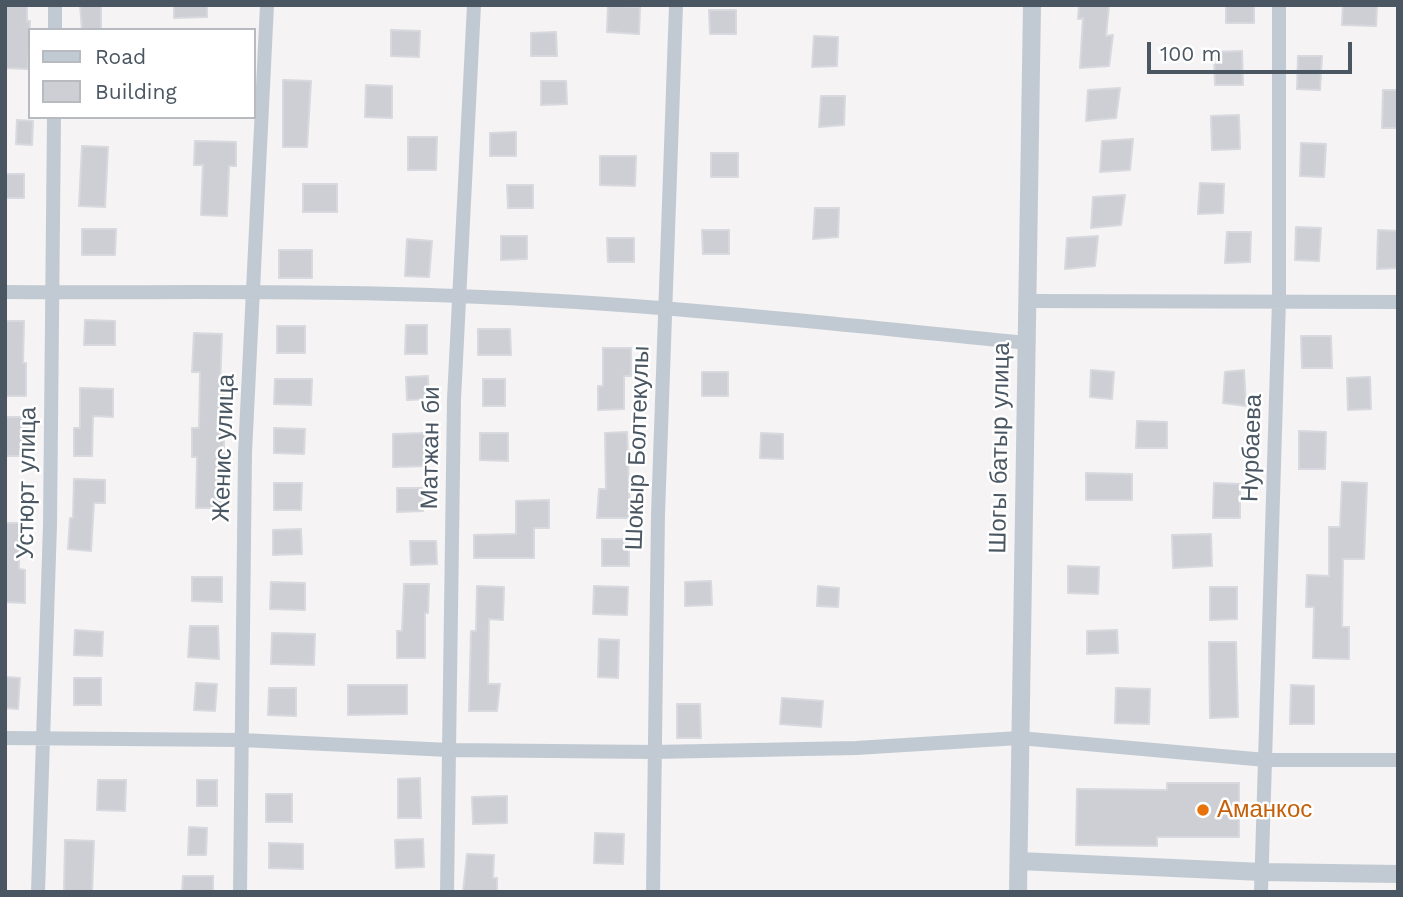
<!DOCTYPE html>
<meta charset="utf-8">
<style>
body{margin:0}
#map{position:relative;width:1403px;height:897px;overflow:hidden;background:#f5f3f3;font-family:"Work Sans",sans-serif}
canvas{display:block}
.frame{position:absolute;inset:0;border:7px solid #4a5661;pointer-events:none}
.legend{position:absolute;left:28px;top:28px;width:228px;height:91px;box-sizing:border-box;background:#fff;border:2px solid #b7bbc0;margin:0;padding:9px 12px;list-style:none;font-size:21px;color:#4a5661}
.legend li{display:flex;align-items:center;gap:14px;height:35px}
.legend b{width:35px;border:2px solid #b7bbc0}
.scale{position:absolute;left:1147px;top:42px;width:205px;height:32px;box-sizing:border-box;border:4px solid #4a5661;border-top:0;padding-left:9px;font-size:21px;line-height:24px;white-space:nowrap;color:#4a5661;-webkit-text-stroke:5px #fff;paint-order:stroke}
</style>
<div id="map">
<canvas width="1403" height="897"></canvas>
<div class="frame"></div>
<ul class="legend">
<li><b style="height:9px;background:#c1cad2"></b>Road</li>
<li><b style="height:19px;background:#cdcfd5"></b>Building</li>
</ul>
<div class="scale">100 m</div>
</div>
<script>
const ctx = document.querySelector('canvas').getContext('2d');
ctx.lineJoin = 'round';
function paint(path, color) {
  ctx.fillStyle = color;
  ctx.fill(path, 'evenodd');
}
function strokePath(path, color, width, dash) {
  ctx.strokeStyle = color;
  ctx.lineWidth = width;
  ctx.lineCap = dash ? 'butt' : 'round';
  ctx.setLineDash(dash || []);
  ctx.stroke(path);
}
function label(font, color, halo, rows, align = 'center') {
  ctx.font = font + ' "Work Sans",sans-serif';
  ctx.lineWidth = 5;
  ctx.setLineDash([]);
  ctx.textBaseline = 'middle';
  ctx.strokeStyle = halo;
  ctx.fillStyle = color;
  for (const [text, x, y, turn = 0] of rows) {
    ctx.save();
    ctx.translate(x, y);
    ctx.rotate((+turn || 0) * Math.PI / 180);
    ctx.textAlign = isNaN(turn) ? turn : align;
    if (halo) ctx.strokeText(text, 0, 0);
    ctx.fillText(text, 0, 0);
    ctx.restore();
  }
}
const building = new Path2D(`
 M5 5H27V21H30L28 69 5 68Z
 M80 5H101V30H82Z
 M174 5H207V17L174 18Z
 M1079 5H1109L1106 36 1113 35 1109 66 1080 68 1083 18 1078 19Z
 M1226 5H1254V23H1226Z
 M1343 5H1377L1376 26 1342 25Z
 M608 6 640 7 639 34 607 32Z
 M709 10H736V34H710Z
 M391 30 420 31 419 57 391 56Z
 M556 32 557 56H531V33Z
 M814 36 838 37 837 66 812 67Z
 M1242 51 1243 85H1215L1214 52Z
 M1298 56H1322L1320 90 1297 89Z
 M283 80 311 81 307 147H283Z
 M541 81H566L567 104 541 105Z
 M366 85 392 86V118L365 117Z
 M1120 88 1116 118 1086 121 1088 90Z
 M1383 90H1398V128H1382Z
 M821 96H845L844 125 819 127Z
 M1239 115 1240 149 1212 150 1211 116Z
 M17 120 33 121 32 145 16 144Z
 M516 132V156H490V133Z
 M408 137H437L436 170H408Z
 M1133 139 1130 170 1100 172 1102 141Z
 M195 141 236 142V166H229L227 216 201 215 203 165H194Z
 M1301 143 1326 144 1324 177 1300 176Z
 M82 146 108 147 105 207 79 206Z
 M711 153H738V177H711Z
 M600 156H636L635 186 600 185Z
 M5 174H24V198H5Z
 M1200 183 1224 184 1223 213 1198 214Z
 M303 184H337V212H303Z
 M507 185H533V208H508Z
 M1125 195 1121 225 1091 228 1093 197Z
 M815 208H839L838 237 813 239Z
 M1296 227 1321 228 1319 261 1295 260Z
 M82 229H116L115 255H82Z
 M702 230H729V254H703Z
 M1378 230 1398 231V268L1377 269Z
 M1227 232H1251L1250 262 1225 263Z
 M501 236H527V259L501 260Z
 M1098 236 1095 266 1065 269 1067 238Z
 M607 238H634V262H608Z
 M407 239 432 241 429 277 405 276Z
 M279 250H312V278H279Z
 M85 320 115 321V345H84Z
 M5 321H24L23 363H26V396H5Z
 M406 325H427V354H405Z
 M277 326H305V353H277Z
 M478 329H510L511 355H478Z
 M194 333 222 334 220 389H224V457H222L221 508H196L197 457H192V428H199L200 372H192Z
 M1301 336H1331L1332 368H1302Z
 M603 348H631V376H624V409L598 410V386H603Z
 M1091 370 1114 372 1112 399 1090 397Z
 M1244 370 1246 406 1223 403 1225 372Z
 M702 372H728V396H702Z
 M428 376 429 399 407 400 406 377Z
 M1370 377 1371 409 1348 410 1347 378Z
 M275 379H312L311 405 274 404Z
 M483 379H505V406H483Z
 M80 388 113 389V417L93 416 92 456H74V428H80Z
 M5 417H28L27 456H5Z
 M1137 421 1167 422V448H1136Z
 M274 428 305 429 304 454 274 453Z
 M1299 431 1326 432 1325 469H1299Z
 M627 432 630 518H597L599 489H606L605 433Z
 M427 433 428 466 393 467V434Z
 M480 433H508V461L480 460Z
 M761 433 783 434V459L760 458Z
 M1086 473 1132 474V500H1086Z
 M74 479 105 480V503H94L91 551 68 549 70 518H73Z
 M1342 482 1367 483 1364 559H1343L1342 627H1349V659L1313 658 1314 607H1306L1307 575 1329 576V527H1340Z
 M274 483H302L301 510H274Z
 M1214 483 1240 484V518H1213Z
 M397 488H422L423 511 397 512Z
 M549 500V528H534V558H474V535L516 534V501Z
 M5 523H19V569L25 570V603L5 602Z
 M301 529 302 554 273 555V530Z
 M1211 534 1212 566 1173 568 1172 535Z
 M602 539H629V566H602Z
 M410 541H436L437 564 411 565Z
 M1068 566 1099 567 1098 594 1068 593Z
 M192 577H222V602L192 601Z
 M711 581 712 605 685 606V582Z
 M271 582 305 583V610L270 609Z
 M404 584H429L428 613H425V658H397V631H402Z
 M477 586 504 587 503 620 489 619 488 684H500L497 711H469L471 631H476Z
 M594 586 628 587 627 615 593 614Z
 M818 586 839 588 838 607 817 606Z
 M1210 587H1237V619L1210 620Z
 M190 626H218L219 659 188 657Z
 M75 630 103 632 102 656 74 655Z
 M1117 630 1118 653 1087 654V631Z
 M272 633 315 634 314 665 271 664Z
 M599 639 619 640 618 678 598 677Z
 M1209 642H1236L1238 717 1210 718Z
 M5 677 20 678 18 709 5 708Z
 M74 678H101V705H74Z
 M196 683 217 684 215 711 194 710Z
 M348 685H407V714L348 715Z
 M1291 685 1314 686V724H1290Z
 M269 688H296V716L268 715Z
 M1116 688 1150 689 1149 724 1115 723Z
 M782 698 823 701 821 727 780 724Z
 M677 704H700L701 738H677Z
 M420 778 421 818H398V779Z
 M98 780H126L125 811 97 810Z
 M197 780H217V806H197Z
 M1167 783H1239V837H1157V846L1076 845 1077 789 1167 790Z
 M266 794H292V822H266Z
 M507 796V823L473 824 472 797Z
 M189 827 207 828 206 855H188Z
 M595 833 624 834 623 864 594 863Z
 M423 839 424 867 396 868 395 840Z
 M65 840 94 841 92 892H64Z
 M269 843 303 844V869L269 868Z
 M467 854 494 855 493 878H497V892H463Z
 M183 876H213V892H182Z`);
paint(building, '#cdcfd5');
strokePath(building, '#d7d9de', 2);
strokePath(new Path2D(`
 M55 30V5
 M5 292C157 293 308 290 459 296 649 303 838 324 1027 343
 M1028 301 1398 302
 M5 738 242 740 449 750 654 752 856 748 1019 738 1266 760H1398
 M38 892 50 525 54 117
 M240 892 245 453 267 5
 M447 892 454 399 474 5
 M653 892 658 514 676 5
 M1261 892 1279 300V5`), '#c1cad2', 14);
strokePath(new Path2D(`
 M1019 861 1262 872 1398 874
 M1018 892 1032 5`), '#c1cad2', 18);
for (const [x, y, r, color] of [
 [1203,810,7,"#e8710a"]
]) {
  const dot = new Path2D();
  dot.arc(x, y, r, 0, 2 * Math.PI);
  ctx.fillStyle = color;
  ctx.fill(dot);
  strokePath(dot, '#fff', 2.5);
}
label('24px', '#4a5661', '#fff', [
 ["Женис улица",224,448,-88],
 ["Матжан би",431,448,-89],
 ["Шокыр Болтекулы",638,448,-88],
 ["Шогы батыр улица",1000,448,-89],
 ["Нурбаева",1252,448,-88],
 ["Устюрт улица",27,483,-89]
]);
label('24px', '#c56008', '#fff', [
 ["Аманкос",1217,810]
], 'left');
</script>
